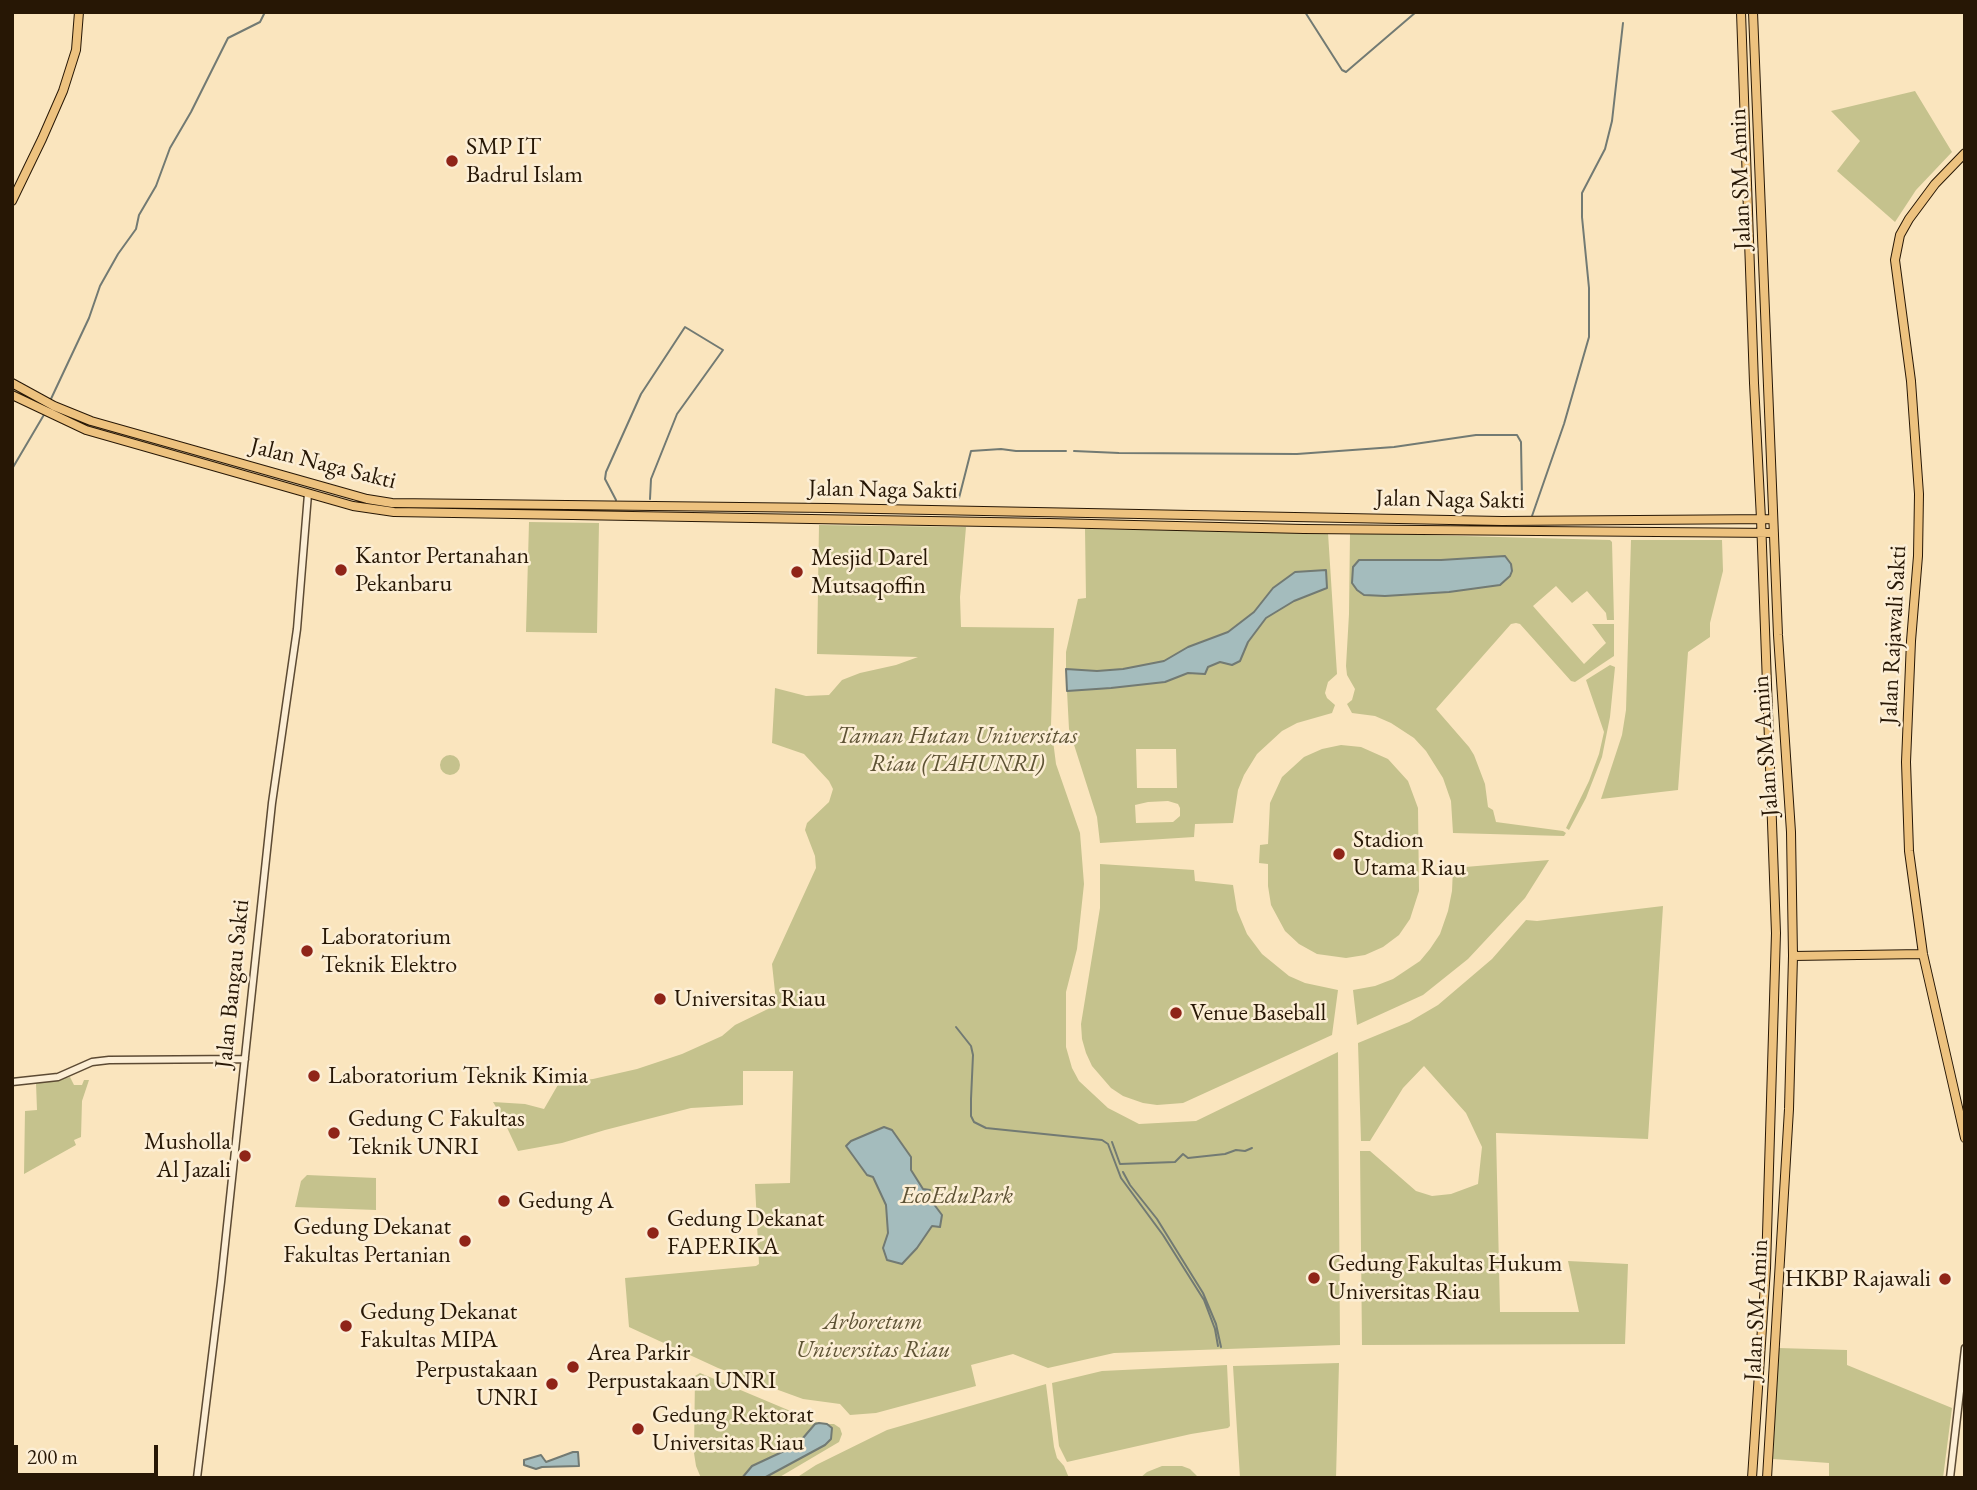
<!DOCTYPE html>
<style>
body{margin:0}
#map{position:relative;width:1977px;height:1490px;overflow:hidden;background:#fae5be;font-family:"EB Garamond",serif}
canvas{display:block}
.frame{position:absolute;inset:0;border:14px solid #271705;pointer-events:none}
.scale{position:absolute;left:14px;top:1445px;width:144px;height:32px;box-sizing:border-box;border:4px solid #271705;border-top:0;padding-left:9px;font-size:21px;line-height:24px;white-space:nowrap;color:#271705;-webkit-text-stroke:5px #fceed5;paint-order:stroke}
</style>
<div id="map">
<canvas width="1977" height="1490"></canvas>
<div class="frame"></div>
<div class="scale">200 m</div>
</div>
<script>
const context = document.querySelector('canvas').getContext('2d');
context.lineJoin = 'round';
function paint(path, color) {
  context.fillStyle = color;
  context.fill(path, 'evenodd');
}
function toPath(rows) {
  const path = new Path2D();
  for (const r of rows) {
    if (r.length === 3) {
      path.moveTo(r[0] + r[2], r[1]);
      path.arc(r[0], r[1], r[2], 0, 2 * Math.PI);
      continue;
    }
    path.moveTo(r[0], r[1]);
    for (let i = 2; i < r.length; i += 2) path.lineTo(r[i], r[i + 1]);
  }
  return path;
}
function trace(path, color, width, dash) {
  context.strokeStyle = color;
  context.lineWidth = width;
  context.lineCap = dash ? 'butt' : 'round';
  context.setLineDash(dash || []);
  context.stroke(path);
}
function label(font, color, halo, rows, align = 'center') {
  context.font = font + ' "EB Garamond",serif';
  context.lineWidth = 5;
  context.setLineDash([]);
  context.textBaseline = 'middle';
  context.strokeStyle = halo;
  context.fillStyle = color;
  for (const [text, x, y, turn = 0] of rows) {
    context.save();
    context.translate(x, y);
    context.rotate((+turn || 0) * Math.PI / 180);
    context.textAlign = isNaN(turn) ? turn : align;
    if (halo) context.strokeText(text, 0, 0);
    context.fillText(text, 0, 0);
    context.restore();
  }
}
const green = toPath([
 [1915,91,1952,152,1916,190,1895,222,1837,171,1860,141,1831,111],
 [529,522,599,523,597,633,526,632],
 [819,525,966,527,960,597,961,627,1054,628,1051,725,1056,764,1080,833,1084,884,1077,949,1066,992,1066,1047,1072,1068,1079,1081,1108,1108,1139,1124,1196,1121,1338,1052,1340,1345,1114,1353,1048,1368,1013,1354,971,1365,976,1386,876,1413,850,1415,840,1404,803,1399,718,1368,629,1327,625,1278,756,1266,759,1264,755,1184,790,1183,793,1071,743,1071,743,1105,691,1108,605,1130,562,1143,518,1151,503,1119,493,1102,525,1104,544,1109,559,1083,593,1079,637,1069,682,1054,722,1036,735,1025,772,1007,776,1001,772,964,816,868,815,856,805,830,807,823,829,802,833,789,829,781,804,754,772,743,775,688,806,696,829,695,842,680,860,673,896,665,918,657,817,654],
 [1085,529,1328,533,1337,674,1328,682,1325,693,1327,698,1335,705,1332,713,1297,723,1282,731,1257,754,1244,775,1238,790,1233,823,1195,824,1194,837,1100,843,1097,817,1069,729,1067,691,1111,688,1165,682,1188,673,1205,674,1208,667,1220,662,1232,665,1240,661,1248,642,1266,618,1294,601,1327,588,1273,588,1254,612,1228,632,1188,647,1164,661,1123,669,1097,671,1066,669,1066,652,1078,599,1086,598],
 [1136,749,1176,749,1177,788,1137,788],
 [1168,801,1178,804,1180,808,1180,816,1173,822,1136,823,1135,805,1148,802],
 [1350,533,1610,540,1612,542,1614,620,1607,620,1606,613,1587,591,1572,603,1556,586,1533,606,1584,664,1606,643,1592,624,1614,624,1614,656,1575,682,1571,681,1520,624,1516,623,1511,624,1436,709,1469,747,1474,755,1485,784,1488,807,1493,810,1496,822,1563,831,1566,833,1564,836,1453,833,1451,801,1443,778,1426,751,1414,738,1391,723,1375,716,1352,713,1347,704,1352,700,1355,689,1347,675,1346,666,1349,614],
 [1505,556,1500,585,1449,592,1385,596,1441,560],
 [1631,540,1722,540,1723,571,1710,623,1710,637,1688,652,1678,790,1601,799,1622,735,1626,710],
 [1610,665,1615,667,1610,717,1602,757,1586,798,1569,830,1566,828,1589,781,1599,754,1604,732,1586,680],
 [1341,745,1361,747,1388,759,1408,781,1418,808,1419,891,1410,919,1399,935,1383,947,1365,955,1346,958,1317,954,1299,944,1285,931,1271,905,1268,886,1268,864,1259,863,1260,845,1268,844,1270,803,1282,777,1304,757,1322,749],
 [450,765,10],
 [1549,860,1525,898,1468,959,1423,995,1357,1025,1353,990,1375,986,1393,979,1420,961,1430,949,1440,934,1448,911,1452,891,1453,868],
 [1100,864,1194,870,1195,881,1233,885,1237,910,1247,934,1262,954,1289,976,1305,983,1338,990,1332,1035,1183,1103,1157,1105,1143,1103,1123,1096,1111,1088,1092,1066,1086,1053,1082,1039,1081,1024,1100,908],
 [1663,906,1648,1139,1496,1133,1500,1312,1579,1312,1568,1261,1628,1264,1625,1344,1362,1345,1360,1151,1370,1151,1416,1191,1432,1196,1451,1194,1478,1184,1482,1147,1466,1113,1424,1066,1403,1088,1370,1141,1361,1141,1358,1043,1409,1022,1438,1005,1492,959,1526,920,1537,921],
 [70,1077,74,1085,82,1085,84,1080,89,1080,82,1101,81,1137,74,1140,76,1145,24,1174,25,1111,37,1110,36,1083],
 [307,1175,376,1178,376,1210,295,1207,301,1181],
 [1778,1348,1847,1350,1847,1365,1952,1408,1943,1478,1829,1478,1829,1463,1773,1459],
 [1339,1363,1336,1478,1240,1478,1233,1366],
 [1227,1365,1230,1426,1228,1428,1191,1434,1067,1462,1059,1446,1052,1383,1102,1371],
 [700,1373,819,1423,815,1424,796,1445,752,1466,742,1478,701,1478,696,1466,694,1453,695,1376],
 [1046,1384,1054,1447,1057,1458,1064,1466,1069,1478,796,1478,816,1465,887,1430],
 [827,1424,834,1424,840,1428,842,1434,839,1442,778,1478,764,1478,825,1445,832,1428],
 [1162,1466,1182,1466,1190,1469,1199,1478,1140,1478,1147,1472]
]);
const water = toPath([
 [1505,556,1511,564,1512,571,1510,576,1500,585,1449,592,1385,596,1364,595,1357,590,1352,583,1353,567,1359,560,1441,560,1505,556],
 [1326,570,1327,588,1294,601,1266,618,1248,642,1240,661,1232,665,1220,662,1208,667,1205,674,1188,673,1165,682,1111,688,1067,691,1066,669,1097,671,1123,669,1164,661,1188,647,1228,632,1254,612,1273,588,1295,572,1326,570],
 [884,1127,892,1130,911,1157,911,1170,923,1189,930,1190,927,1195,942,1215,940,1227,932,1226,917,1248,902,1264,887,1260,883,1248,888,1233,886,1205,873,1177,867,1175,846,1146,851,1141,884,1127],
 [819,1423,827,1424,832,1428,831,1439,825,1445,764,1478,742,1478,752,1466,797,1445,815,1424,819,1423],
 [573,1452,578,1452,579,1466,542,1467,536,1469,524,1465,524,1460,541,1455,546,1462,573,1452]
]);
const stream = toPath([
 [1305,12,1342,70,1346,72,1416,12],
 [50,401,89,318,100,286,118,254,136,229,139,215,156,186,170,148,191,112,228,38,260,22,265,12],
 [1074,451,1119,453,1297,454,1394,447,1476,435,1517,435,1521,442,1522,498,1519,505],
 [12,469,45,413],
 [959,498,971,451,1001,449,1016,451,1066,451],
 [616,500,605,479,606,472,641,394,685,327,723,350,677,414,651,479,650,499],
 [1532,516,1564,424,1589,337,1589,288,1582,217,1582,193,1605,149,1612,121,1623,23],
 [956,1027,971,1046,973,1055,971,1099,971,1116,974,1122,986,1128,1102,1140,1108,1144,1121,1178,1163,1235,1204,1300,1215,1329,1218,1346],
 [1112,1142,1120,1164,1175,1162,1183,1154,1188,1158,1225,1154,1236,1150,1245,1151,1252,1148],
 [1123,1172,1130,1185,1157,1219,1203,1293,1216,1324,1221,1347]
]);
const minor = toPath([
 [12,1082,58,1077,92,1062,109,1060,245,1059],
 [197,1478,221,1282,272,803,297,629,308,494],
 [1950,1478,1965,1348]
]);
const major = toPath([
 [1741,12,1754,383,1761,519,1776,933,1766,1268,1752,1478],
 [1753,12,1778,635,1791,832,1793,956,1789,1109,1767,1478],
 [1965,153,1935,184,1909,219,1900,235,1895,260,1911,381,1919,494,1918,556,1911,641,1906,762,1909,851,1923,954,1965,1138],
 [12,201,42,139,63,91,76,50,79,12],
 [12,383,54,406,91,421,367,499,392,503,828,508,1502,521,1773,519],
 [12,395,86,430,353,506,394,512,1049,523,1304,529,1774,533],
 [1793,956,1923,954]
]);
const markers = [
 [452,161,7,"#8f2418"],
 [341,570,7,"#8f2418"],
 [797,572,7,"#8f2418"],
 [1339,854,7,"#8f2418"],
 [307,951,7,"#8f2418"],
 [660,999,7,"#8f2418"],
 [1176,1013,7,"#8f2418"],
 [314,1076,7,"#8f2418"],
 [334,1133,7,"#8f2418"],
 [245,1156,7,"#8f2418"],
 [504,1201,7,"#8f2418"],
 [653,1233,7,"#8f2418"],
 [465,1241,7,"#8f2418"],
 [1314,1278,7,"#8f2418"],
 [1945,1279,7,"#8f2418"],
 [346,1326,7,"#8f2418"],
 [573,1367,7,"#8f2418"],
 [552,1384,7,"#8f2418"],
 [638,1429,7,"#8f2418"]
];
const poiNames = [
 ["SMP IT",466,147],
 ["Badrul Islam",466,175],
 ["Kantor Pertanahan",355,556],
 ["Pekanbaru",355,584],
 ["Mesjid Darel",811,558],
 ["Mutsaqoffin",811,586],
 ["Stadion",1353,840],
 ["Utama Riau",1353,868],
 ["Laboratorium",321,937],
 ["Teknik Elektro",321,965],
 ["Universitas Riau",674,999],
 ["Venue Baseball",1190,1013],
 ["Laboratorium Teknik Kimia",328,1076],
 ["Gedung C Fakultas",348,1119],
 ["Teknik UNRI",348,1147],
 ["Musholla",231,1142,"right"],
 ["Al Jazali",231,1170,"right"],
 ["Gedung A",518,1201],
 ["Gedung Dekanat",667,1219],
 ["FAPERIKA",667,1247],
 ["Gedung Dekanat",451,1227,"right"],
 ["Fakultas Pertanian",451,1255,"right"],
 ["Gedung Fakultas Hukum",1328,1264],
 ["Universitas Riau",1328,1292],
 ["HKBP Rajawali",1931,1279,"right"],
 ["Gedung Dekanat",360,1312],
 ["Fakultas MIPA",360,1340],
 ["Area Parkir",587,1353],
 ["Perpustakaan UNRI",587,1381],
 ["Perpustakaan",538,1370,"right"],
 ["UNRI",538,1398,"right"],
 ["Gedung Rektorat",652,1415],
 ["Universitas Riau",652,1443]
];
const streetNames = [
 ["Jalan SM Amin",1741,179,-92],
 ["Jalan Naga Sakti",323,464,14],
 ["Jalan Naga Sakti",883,490,1],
 ["Jalan Naga Sakti",1450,500,1],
 ["Jalan Rajawali Sakti",1894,635,-87],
 ["Jalan SM Amin",1766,746,-94],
 ["Jalan Bangau Sakti",233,984,-84],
 ["Jalan SM Amin",1757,1310,-87]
];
const parkNames = [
 ["Taman Hutan Universitas",957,736],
 ["Riau (TAHUNRI)",957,764],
 ["EcoEduPark",957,1196],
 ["Arboretum",873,1322],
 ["Universitas Riau",873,1350]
];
paint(green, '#c5c28d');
paint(water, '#a4bcbd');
trace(water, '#727a73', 2);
trace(stream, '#727a73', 2);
trace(minor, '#5c4a33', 9);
trace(major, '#271705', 10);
trace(minor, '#fceed5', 6);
trace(major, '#edc27f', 8);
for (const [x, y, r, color] of markers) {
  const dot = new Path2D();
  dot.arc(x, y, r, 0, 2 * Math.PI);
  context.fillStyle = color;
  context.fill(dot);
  trace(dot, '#fceed5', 2.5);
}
label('24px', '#271705', '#fceed5', poiNames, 'left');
label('24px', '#271705', '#fceed5', streetNames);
label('italic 24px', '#5e5335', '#fceed5', parkNames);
</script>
